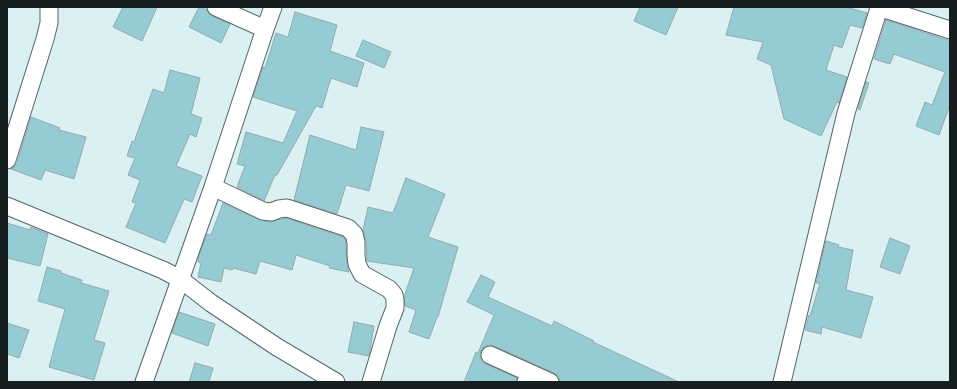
<!DOCTYPE html>
<style>
body{margin:0}
#map{position:relative;width:957px;height:389px;overflow:hidden;background:#daf0f3;font-family:"Public Sans",sans-serif}
canvas{display:block}
.frame{position:absolute;inset:0;border:8px solid #161e1f;pointer-events:none}
</style>
<div id="map">
<canvas width="957" height="389"></canvas>
<div class="frame"></div>
</div>
<script>
const context = document.querySelector('canvas').getContext('2d');
context.lineJoin = 'round';
function paint(path, color) {
  context.fillStyle = color;
  context.fill(path, 'evenodd');
}
function toPath(rows) {
  const path = new Path2D();
  for (const r of rows) {
    path.moveTo(r[0], r[1]);
    for (let i = 2; i < r.length; i += 2) path.lineTo(r[i], r[i + 1]);
  }
  return path;
}
function trace(path, color, width, dash) {
  context.strokeStyle = color;
  context.lineWidth = width;
  context.lineCap = dash ? 'butt' : 'round';
  context.setLineDash(dash || []);
  context.stroke(path);
}
const building = toPath([
 [123,7,157,7,142,41,113,27,123,7],
 [199,7,201,7,207,10,208,13,212,16,230,24,221,43,189,27,199,7],
 [640,7,678,7,666,35,634,21,640,7],
 [734,7,846,7,867,13,862,28,850,25,842,48,834,45,826,70,847,77,839,103,837,102,821,136,784,119,771,65,757,59,763,42,726,35,734,7],
 [295,12,337,25,330,51,364,63,357,87,331,78,322,108,316,106,277,175,275,175,264,201,237,187,245,166,237,164,246,132,283,143,297,111,253,97,263,67,265,68,276,33,288,37,295,12],
 [886,20,947,40,950,40,950,105,939,135,916,126,925,102,932,105,945,72,894,54,890,64,874,59,886,20],
 [363,40,391,52,384,68,356,56,363,40],
 [170,70,200,78,191,114,202,118,196,137,190,134,176,166,202,176,192,202,184,199,165,243,126,227,136,203,132,202,140,180,128,175,135,158,127,156,132,141,134,142,153,89,164,93,170,70],
 [866,82,869,83,860,110,858,109,866,82],
 [31,117,60,128,59,130,86,137,74,179,45,170,41,180,11,169,14,167,17,163,31,117],
 [361,127,384,132,369,191,346,185,337,214,294,200,310,135,356,150,361,127],
 [406,178,445,194,428,237,458,247,438,317,437,317,429,339,409,332,416,310,405,306,404,297,414,268,367,261,366,240,363,230,368,207,393,213,406,178],
 [223,203,262,221,270,222,286,218,343,237,345,239,346,243,347,265,349,272,329,268,330,266,296,255,292,270,260,261,256,274,233,268,232,270,224,268,221,282,198,277,201,263,198,262,199,255,207,234,211,235,223,203],
 [7,223,30,230,31,227,48,234,40,266,7,258,7,223],
 [890,238,910,246,900,274,880,267,890,238],
 [826,241,839,245,838,247,853,250,846,290,873,297,861,338,822,327,821,334,805,330,809,315,810,316,820,283,816,283,826,241],
 [47,267,61,271,61,273,82,280,81,283,109,291,94,340,105,343,94,380,49,367,65,309,38,301,47,267],
 [481,275,495,282,488,297,552,326,554,321,594,341,593,342,679,382,560,382,558,376,554,373,494,346,489,345,484,347,481,351,480,356,482,361,486,364,517,378,516,382,464,382,476,352,478,353,494,315,467,302,481,275],
 [179,312,215,324,208,346,172,333,179,312],
 [354,322,374,326,369,356,348,352,354,322],
 [7,323,29,330,19,358,7,354,7,323],
 [195,363,213,368,209,382,189,382,195,363]
]);
const minor = toPath([
 [216,7,265,29],
 [878,7,950,30],
 [7,160,45,39,49,23,49,7],
 [213,187,263,211,271,212,279,209,287,208,348,228,354,234,356,242,356,255,357,264,362,274,389,289,394,295,395,300,395,308,388,326,371,382],
 [7,206,163,270,180,279,211,303,277,347,336,382],
 [490,355,530,373],
 [144,382,213,187,265,29,273,7],
 [526,382,530,373,550,382],
 [782,382,846,113,879,8]
]);
paint(building, '#95ccd3');
trace(building, '#95aaac', 1);
trace(minor, '#536769', 19);
trace(minor, '#fff', 17);
</script>
